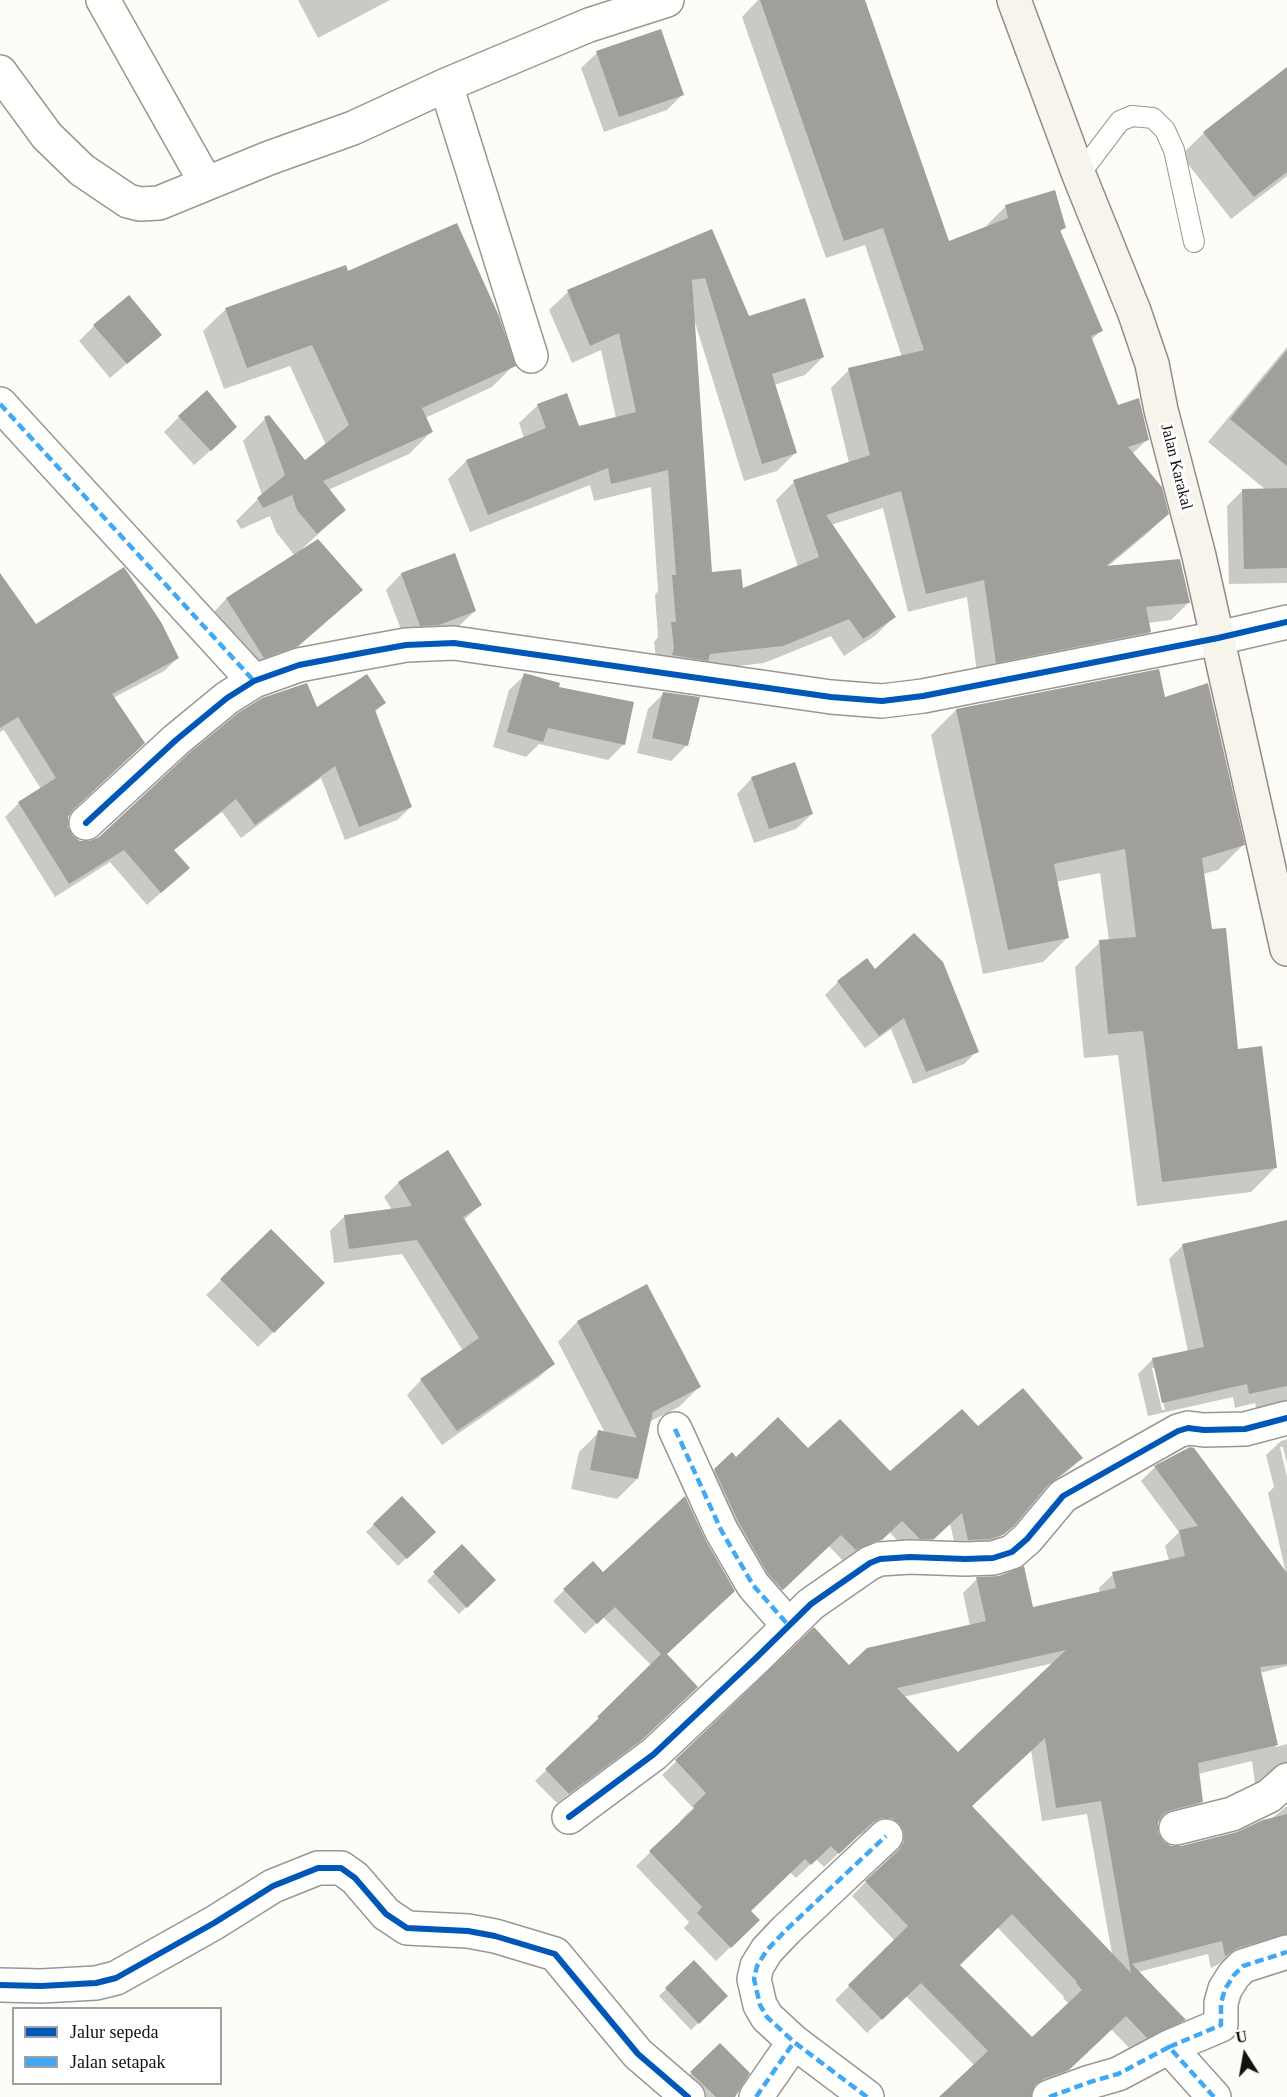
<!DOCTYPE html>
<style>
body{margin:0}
#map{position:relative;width:1287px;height:2097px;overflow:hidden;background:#fdfcf7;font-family:Georgia,serif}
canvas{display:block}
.legend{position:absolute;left:12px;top:2007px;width:210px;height:78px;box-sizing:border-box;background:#fff;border:2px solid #a0a0a0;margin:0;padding:8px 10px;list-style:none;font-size:18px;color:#111}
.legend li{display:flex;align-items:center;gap:12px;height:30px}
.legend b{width:30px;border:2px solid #a0a0a0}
.north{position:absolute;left:1215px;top:2025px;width:60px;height:60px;-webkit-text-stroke:4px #fff;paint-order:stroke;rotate:349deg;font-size:16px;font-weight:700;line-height:24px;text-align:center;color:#111}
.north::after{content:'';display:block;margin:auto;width:21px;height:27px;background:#111;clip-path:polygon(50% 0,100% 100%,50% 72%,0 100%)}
</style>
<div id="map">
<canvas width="1287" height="2097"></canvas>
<ul class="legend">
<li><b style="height:8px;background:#0057b8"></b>Jalur sepeda</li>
<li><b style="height:8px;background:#3fa9f5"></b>Jalan setapak</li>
</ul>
<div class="north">U</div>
</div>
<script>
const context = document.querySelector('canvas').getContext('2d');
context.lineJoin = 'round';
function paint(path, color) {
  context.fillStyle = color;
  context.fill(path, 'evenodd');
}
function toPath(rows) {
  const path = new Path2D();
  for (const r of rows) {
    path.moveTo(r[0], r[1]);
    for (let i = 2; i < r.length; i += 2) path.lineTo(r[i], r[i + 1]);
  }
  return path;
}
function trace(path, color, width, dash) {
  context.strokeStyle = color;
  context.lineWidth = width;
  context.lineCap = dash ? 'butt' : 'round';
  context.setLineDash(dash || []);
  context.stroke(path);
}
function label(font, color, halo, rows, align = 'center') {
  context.font = font + ' Georgia,serif';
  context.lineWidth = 6;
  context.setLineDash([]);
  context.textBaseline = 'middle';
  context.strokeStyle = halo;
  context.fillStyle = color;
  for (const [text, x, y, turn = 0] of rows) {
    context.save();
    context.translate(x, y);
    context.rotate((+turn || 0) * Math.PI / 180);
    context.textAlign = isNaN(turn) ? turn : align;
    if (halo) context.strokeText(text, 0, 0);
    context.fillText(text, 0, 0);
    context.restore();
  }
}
const shadow = toPath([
 [298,0,390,0,318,38],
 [758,0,863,0,948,243,988,227,987,225,1005,207,1064,228,1060,232,1101,331,1091,340,1117,407,1148,439,1132,454,1167,514,1149,532,1106,568,1189,602,1171,620,1148,623,1150,632,1131,650,978,680,967,597,908,612,883,508,831,525,894,617,876,635,844,656,831,636,764,663,696,671,657,667,654,642,658,637,655,595,658,591,651,487,594,501,590,485,470,532,448,479,466,461,524,438,519,423,538,405,578,427,616,418,601,350,572,363,549,310,568,292,711,231,748,318,823,357,805,375,774,385,795,453,777,471,744,481,694,319,711,573,742,591,798,567,776,500,794,482,849,463,831,388,849,370,902,357,865,245,826,258,742,17],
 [597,53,683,94,667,110,604,132,581,68],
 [1287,69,1287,176,1231,219,1181,155,1204,133],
 [347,273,514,365,492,387,425,418,431,432,409,454,328,490,344,510,302,549,348,603,284,659,251,670,214,612,226,599,295,556,276,532,270,516,241,529,236,521,262,495,243,441,265,419,305,462,326,445,290,366,224,389,203,331,226,309],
 [94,326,160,335,110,378,79,341],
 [1287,347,1287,583,1229,584,1227,506,1242,491,1266,490,1208,442],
 [179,417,220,442,194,465,164,432],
 [454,555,475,611,459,626,422,640,405,640,386,590,401,574],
 [178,658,164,671,113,698,67,816,66,827,72,837,79,842,90,843,316,710,384,703,375,712,411,807,397,820,345,840,321,778,241,838,222,812,173,851,174,881,147,905,110,862,55,897,5,817,19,803,41,789,4,730,0,732,0,680],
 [525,675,557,688,624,744,608,760,539,744,526,757,493,747,509,690],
 [664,693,687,745,671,761,637,753,648,709],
 [1164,699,1243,845,1218,870,1203,874,1210,931,1237,1051,1276,1167,1251,1192,1137,1206,1118,1055,1084,1058,1075,967,1100,942,1109,941,1100,873,1056,882,1068,937,1043,962,983,974,931,735,956,710],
 [752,778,812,814,796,829,754,843,737,794],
 [875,972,977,1051,964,1064,913,1084,891,1029,865,1048,825,995,838,982],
 [398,1183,480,1205,463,1221,553,1364,538,1378,442,1445,407,1395,421,1380,463,1351,402,1254,334,1263,330,1231,345,1216,392,1210,384,1197],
 [1287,1228,1287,1420,1258,1416,1255,1403,1235,1408,1233,1397,1148,1416,1138,1374,1152,1360,1188,1352,1169,1259,1183,1245],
 [1152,1368,1155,1368,1165,1410,1162,1410],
 [271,1231,323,1283,258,1347,206,1295],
 [646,1286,699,1387,679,1407,649,1422,637,1479,617,1499,571,1489,579,1452,599,1432,605,1433,558,1342,577,1322],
 [978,1429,1081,1458,1069,1470,1041,1491,1012,1525,989,1547,956,1551,950,1523,921,1551,907,1550,889,1532,868,1552,860,1553,843,1561,829,1546,770,1601,703,1482,732,1454,736,1459,808,1451,890,1473],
 [1287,1439,1287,1464,1283,1447,1280,1447,1287,1477,1287,1666,1260,1673,1276,1747,1287,1744,1287,1782,1278,1776,1267,1775,1255,1784,1252,1761,1198,1774,1202,1801,1187,1816,1156,1823,1156,1832,1161,1842,1170,1847,1181,1848,1237,1834,1271,1819,1287,1806,1287,1955,1267,1948,1222,1962,1211,1968,1208,1954,1138,1972,1183,2020,1170,2034,1132,2051,1111,2029,1053,2084,1009,2097,942,2097,975,2066,906,1996,867,2033,835,2000,895,1941,852,1896,890,1857,890,1846,876,1832,866,1832,857,1836,824,1867,816,1859,796,1878,790,1872,749,1911,758,1920,716,1961,684,1928,689,1922,636,1866,681,1823,680,1821,693,1808,662,1775,814,1630,849,1667,970,1626,963,1593,977,1579,1032,1609,1100,1594,1099,1588,1113,1574,1169,1561,1165,1546,1179,1532,1141,1481,1155,1467,1286,1574,1268,1493,1274,1487,1266,1455,1281,1441],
 [1054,1663,958,1754,903,1697],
 [1031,1750,1042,1821,1087,1814,1112,1954,971,1807],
 [997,1927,1064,1997,1063,1998,1069,2004,1032,2039,958,1965],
 [402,1498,434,1532,398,1566,366,1532],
 [462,1546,494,1580,459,1614,427,1581],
 [593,1563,665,1655,685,1697,629,1750,557,1803,535,1781,652,1666,603,1617,585,1634,553,1601],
 [694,1962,726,1996,691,2030,659,1996],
 [720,2045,733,2097,685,2097,676,2088]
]);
const building = toPath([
 [760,0,865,0,949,241,1008,218,1005,205,1055,190,1066,228,1060,230,1103,331,1091,336,1118,405,1139,398,1149,440,1128,447,1162,487,1169,514,1106,566,1180,559,1190,603,1146,607,1151,632,996,663,984,580,926,594,901,491,826,515,896,617,863,639,849,619,783,646,710,654,708,661,672,655,674,648,671,622,676,622,672,575,676,575,668,470,611,484,608,468,488,515,466,460,546,428,537,404,567,393,579,426,636,412,619,333,590,346,567,290,712,229,749,316,805,298,824,357,772,374,797,453,762,464,705,278,692,280,712,572,741,569,743,588,819,557,793,480,870,455,848,368,924,350,883,228,844,241],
 [661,29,684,95,619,117,596,51],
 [1287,67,1287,172,1254,197,1203,132],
 [457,223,499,316,516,366,422,408,433,432,323,481,346,510,317,534,297,510,292,495,263,508,257,498,285,475,264,417,269,415,305,460,349,425,312,345,247,368,225,308,346,265,348,271],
 [129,295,162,335,127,364,93,325],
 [1287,350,1287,466,1230,419],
 [207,390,237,427,211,451,178,416],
 [1287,488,1287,568,1244,569,1242,489],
 [318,539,363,590,298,646,264,658,226,598],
 [455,553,476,611,439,625,420,626,401,573],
 [124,567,161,622,179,658,112,694,145,743,73,810,68,817,68,827,73,836,80,841,90,841,99,837,188,754,238,713,262,698,307,683,317,707,367,674,386,703,375,710,412,807,359,827,335,766,255,825,236,799,174,850,190,868,161,893,124,850,69,884,18,802,56,778,18,717,0,728,0,573,36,624],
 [1159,669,1165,697,1208,683,1245,845,1202,858,1212,929,1226,928,1238,1049,1262,1046,1277,1168,1162,1182,1143,1031,1108,1034,1099,940,1136,937,1125,849,1054,864,1069,938,1008,950,956,709],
 [524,673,560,683,559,687,634,702,625,745,548,728,543,742,507,732],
 [663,692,700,697,688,746,652,738],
 [795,762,813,814,769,829,751,777],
 [914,933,943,962,979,1052,926,1072,904,1018,879,1036,837,981,867,958,875,969],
 [448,1150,482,1205,463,1217,555,1364,457,1431,420,1379,479,1338,417,1240,349,1249,344,1215,412,1206,398,1182],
 [1287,1220,1287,1386,1249,1394,1247,1384,1162,1403,1152,1358,1204,1347,1182,1244],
 [271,1229,325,1283,274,1333,220,1279],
 [647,1284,701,1387,653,1412,638,1479,590,1470,598,1430,637,1438,577,1321],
 [1023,1388,1083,1458,1049,1484,1014,1526,1003,1535,990,1539,968,1540,962,1513,934,1539,920,1539,902,1521,882,1540,873,1542,856,1550,841,1535,783,1590,768,1574,738,1521,714,1469,732,1452,736,1457,778,1417,808,1448,840,1419,890,1471,962,1409,978,1426],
 [1190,1447,1194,1448,1287,1573,1287,1664,1260,1667,1278,1745,1198,1763,1203,1802,1171,1810,1163,1814,1158,1822,1158,1832,1163,1841,1171,1846,1181,1846,1237,1832,1263,1820,1287,1814,1287,1934,1237,1948,1227,1955,1225,1956,1222,1941,1132,1964,1186,2020,1147,2038,1126,2016,1069,2070,1043,2079,1035,2085,1031,2097,939,2097,988,2051,921,1983,882,2020,848,1985,908,1926,865,1881,899,1850,904,1842,904,1832,900,1824,892,1818,881,1818,873,1822,839,1854,831,1846,811,1865,805,1859,751,1911,760,1920,731,1948,697,1913,702,1907,649,1851,695,1808,693,1806,706,1793,675,1760,814,1627,849,1665,867,1648,986,1621,976,1577,999,1576,1024,1566,1033,1607,1116,1588,1112,1572,1185,1556,1179,1530,1198,1526,1154,1466],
 [1066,1650,958,1752,897,1688],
 [1045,1738,1056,1808,1101,1801,1131,1973,972,1806],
 [1012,1914,1077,1982,1076,1983,1082,1990,1032,2037,960,1965],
 [402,1496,436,1532,407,1559,373,1524],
 [685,1496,705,1539,735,1591,667,1654,698,1687,642,1740,569,1794,545,1769,599,1718,597,1717,661,1654,615,1607,597,1624,563,1589,593,1561,603,1572],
 [462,1544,496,1580,467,1608,433,1572],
 [694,1960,728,1996,699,2024,665,1988],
 [720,2043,750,2073,735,2097,716,2097,690,2072]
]);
const lane = toPath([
 [1079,175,1120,121,1132,116,1153,118,1165,130,1174,150,1194,242]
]);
const street = toPath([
 [103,0,206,183],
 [0,72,47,136,82,170,128,201,140,204,159,203,269,158,353,128,446,85,589,25,667,0],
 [446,85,531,356],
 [0,404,254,681],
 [86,823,176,740,227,698,254,681,299,665,362,653,406,645,454,643,831,697,882,701,923,696,1218,638,1287,622],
 [675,1429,721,1530,753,1585,789,1626],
 [569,1817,654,1754,756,1658,811,1604,870,1563,880,1559,910,1557,965,1559,993,1558,1012,1552,1027,1539,1063,1496,1178,1431,1188,1428,1204,1430,1245,1429,1287,1418],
 [1176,1828,1232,1814,1269,1796,1287,1780],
 [0,1985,41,1986,96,1983,116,1978,214,1923,273,1886,318,1868,341,1868,355,1878,386,1914,407,1928,468,1931,495,1936,555,1954,638,2054,688,2097],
 [1169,2047,1221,2025,1221,2003,1225,1989,1234,1975,1243,1966,1287,1952],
 [756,2097,794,2042],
 [867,2097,794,2042,767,2017,760,2005,754,1979,757,1966,767,1950,786,1930,886,1836],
 [1049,2097,1090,2082,1118,2074,1169,2047,1214,2097]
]);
const secondary = toPath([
 [1014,0,1079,175,1134,311,1152,364,1161,410,1199,556,1287,949]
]);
const quiet = toPath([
 [0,404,254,681],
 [675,1429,721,1530,753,1585,789,1626],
 [1169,2047,1221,2025,1221,2003,1225,1989,1234,1975,1243,1966,1287,1952],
 [756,2097,794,2042],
 [867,2097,794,2042,767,2017,760,2005,754,1979,757,1966,767,1950,786,1930,886,1836],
 [1049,2097,1090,2082,1118,2074,1169,2047,1214,2097]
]);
const cycleway = toPath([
 [86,823,176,740,227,698,254,681,299,665,362,653,406,645,454,643,831,697,882,701,923,696,1218,638,1287,622],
 [569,1817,654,1754,756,1658,811,1604,870,1563,880,1559,910,1557,965,1559,993,1558,1012,1552,1027,1539,1063,1496,1178,1431,1188,1428,1204,1430,1245,1429,1287,1418],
 [0,1985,41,1986,96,1983,116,1978,214,1923,273,1886,318,1868,341,1868,355,1878,386,1914,407,1928,468,1931,495,1936,555,1954,638,2054,688,2097]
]);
const streetNames = [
 ["Jalan Karakal",1176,467,76]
];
paint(shadow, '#0003');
paint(building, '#a19f9c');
trace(lane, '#979795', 22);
trace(street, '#979795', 36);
trace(secondary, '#8e8d8b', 36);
trace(lane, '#fffffe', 20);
trace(street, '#fffffe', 33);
trace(secondary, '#f6f4eb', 33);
trace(quiet, '#3fa9f5', 4.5, [9, 4.5]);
trace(cycleway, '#0057b8', 6);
label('16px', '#111', '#fff', streetNames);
</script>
